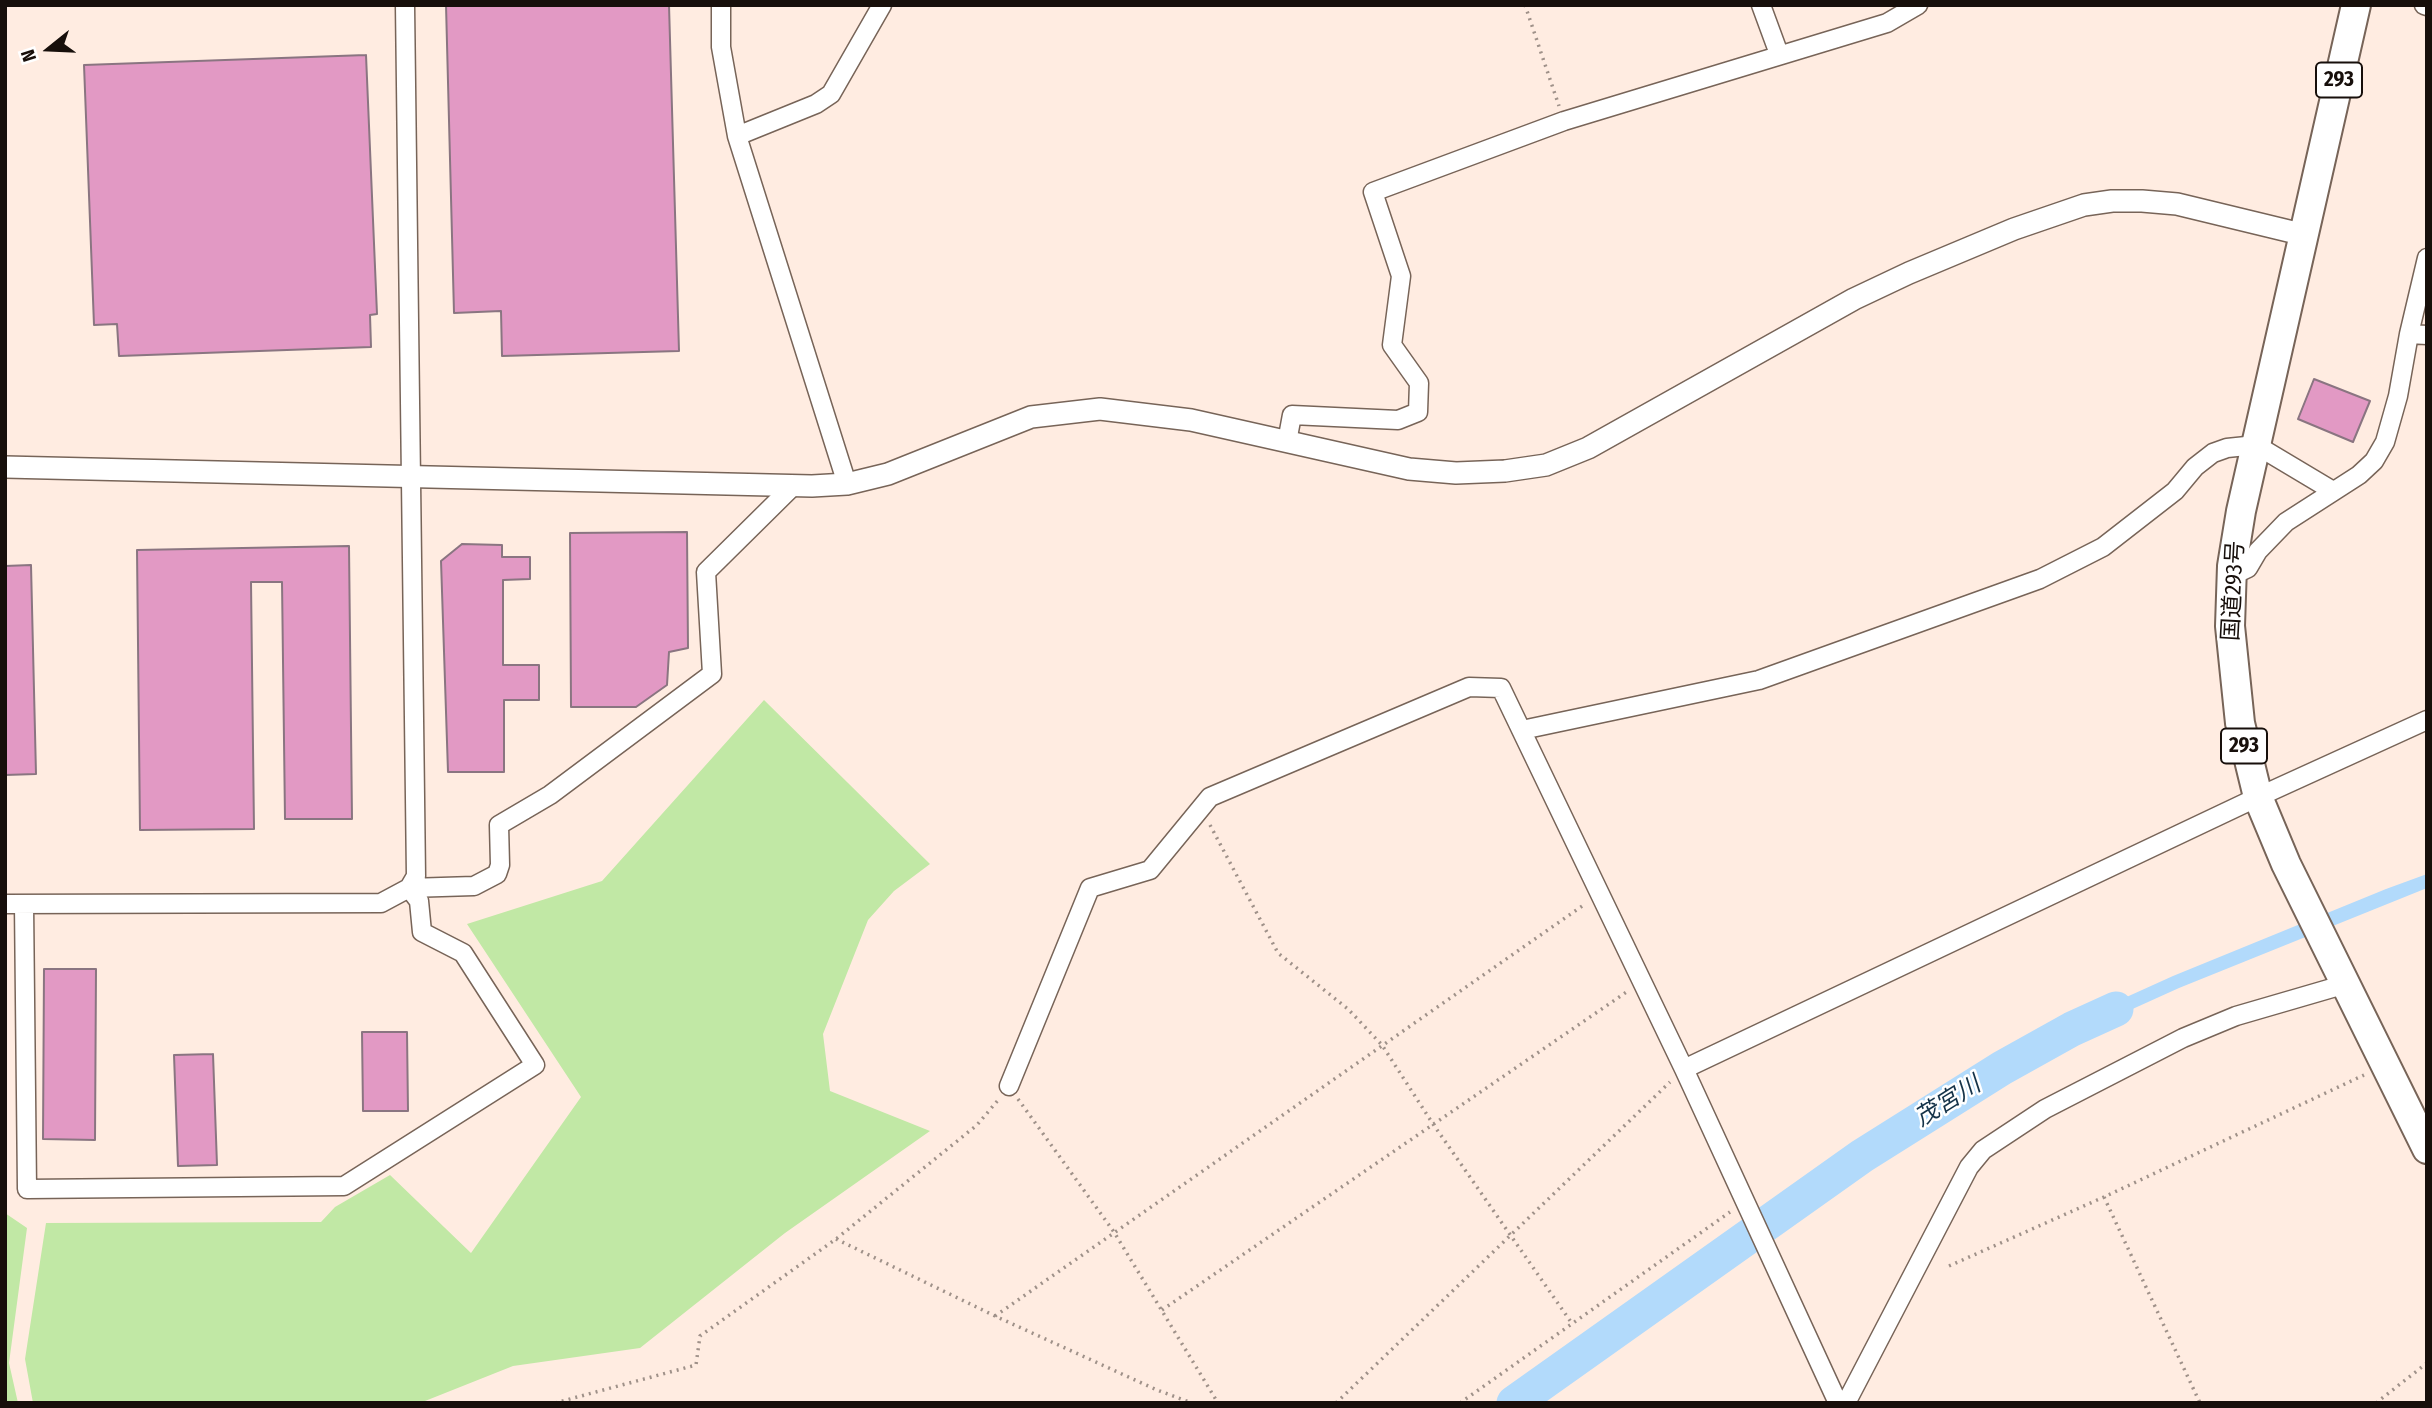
<!DOCTYPE html>
<meta charset="utf-8">
<style>
body{margin:0}
#map{position:relative;width:2432px;height:1408px;overflow:hidden;background:#ffece1;font-family:"Fira Sans Condensed",sans-serif}
canvas{display:block}
.frame{position:absolute;inset:0;border:7px solid #170f0b;pointer-events:none}
.north{position:absolute;left:14px;top:14px;width:70px;height:70px;-webkit-text-stroke:5px #fff;paint-order:stroke;rotate:252deg;font-size:19px;font-weight:700;line-height:28px;text-align:center;color:#170f0b}
.north::after{content:'';display:block;margin:auto;width:24px;height:32px;background:#170f0b;clip-path:polygon(50% 0,100% 100%,50% 72%,0 100%)}
</style>
<div id="map">
<canvas width="2432" height="1408"></canvas>
<div class="frame"></div>
<div class="north">N</div>
</div>
<script>
const context = document.querySelector('canvas').getContext('2d');
context.lineJoin = 'round';
function paint(path, color) {
  context.fillStyle = color;
  context.fill(path, 'evenodd');
}
function toPath(rows) {
  const path = new Path2D();
  for (const r of rows) {
    path.moveTo(r[0], r[1]);
    for (let i = 2; i < r.length; i += 2) path.lineTo(r[i], r[i + 1]);
  }
  return path;
}
function trace(path, color, width, dash) {
  context.strokeStyle = color;
  context.lineWidth = width;
  context.lineCap = dash ? 'butt' : 'round';
  context.setLineDash(dash || []);
  context.stroke(path);
}
function label(font, color, halo, rows, align = 'center') {
  context.font = font + ' "Fira Sans Condensed","Noto Sans JP",sans-serif';
  context.lineWidth = 5;
  context.setLineDash([]);
  context.textBaseline = 'middle';
  context.strokeStyle = halo;
  context.fillStyle = color;
  for (const [text, x, y, turn = 0] of rows) {
    context.save();
    context.translate(x, y);
    context.rotate((+turn || 0) * Math.PI / 180);
    context.textAlign = isNaN(turn) ? turn : align;
    if (halo) context.strokeText(text, 0, 0);
    context.fillText(text, 0, 0);
    context.restore();
  }
}
const green = toPath([
 [764,700,930,864,894,891,868,920,823,1034,830,1091,930,1131,785,1233,640,1348,513,1366,420,1403,33,1403,25,1359,46,1223,321,1222,335,1207,390,1175,471,1253,581,1097,467,924,602,881],
 [5,1213,27,1228,9,1363,18,1403,5,1403]
]);
const water = toPath([
 [2427,874,2427,888,2179,988,2075,1035,2069,1023,2173,976,2386,889]
]);
const river = toPath([
 [1514,1403,1862,1156,2002,1068,2072,1029,2116,1009]
]);
const building = toPath([
 [446,5,669,5,679,351,502,356,501,311,454,313,446,5],
 [366,55,377,314,370,315,371,347,119,356,117,324,94,325,84,65,366,55],
 [2314,379,2370,401,2353,442,2298,419,2314,379],
 [687,532,688,648,669,652,667,685,636,707,571,707,570,533,687,532],
 [462,544,502,545,502,557,530,557,530,579,503,580,503,665,539,665,539,700,504,700,504,772,448,772,441,561,462,544],
 [349,546,352,819,285,819,282,582,251,582,254,829,140,830,137,550,349,546],
 [31,565,36,774,5,775,5,566,31,565],
 [44,969,96,969,95,1140,43,1139,44,969],
 [362,1032,407,1032,408,1111,363,1111,362,1032],
 [213,1054,217,1165,178,1166,174,1055,213,1054]
]);
const path = toPath([
 [1525,5,1559,106],
 [1210,825,1278,953,1348,1009,1382,1045,1433,1124,1571,1322],
 [1018,1099,1114,1232,1218,1403],
 [2104,1197,2200,1403],
 [836,1239,995,1316,1157,1390,1192,1403],
 [1949,1266,2104,1197,2364,1075],
 [1162,1310,1628,991],
 [995,1316,1585,904],
 [555,1403,696,1365,700,1336,836,1239,977,1125,999,1099],
 [1336,1403,1670,1082],
 [1460,1403,1730,1212],
 [2376,1403,2427,1363]
]);
const minor = toPath([
 [405,5,416,876,409,888],
 [721,5,721,47,737,136,847,484],
 [1761,5,1779,54],
 [2424,5,2427,6],
 [737,136,816,104,831,94,882,5],
 [2409,334,2427,335],
 [1287,442,1292,415,1398,420,1418,412,1419,383,1392,345,1401,276,1373,192,1564,121,1887,23,1918,5],
 [2231,576,2248,568,2258,551,2286,522,2359,475,2374,461,2385,442,2398,396,2409,334,2427,258],
 [1522,730,1759,680,2040,579,2103,547,2175,491,2195,467,2213,453,2227,448,2256,445,2333,491],
 [5,904,381,903,409,888,474,886,497,874,500,865,499,825,550,795,712,674,706,572,793,486],
 [24,904,27,1189,344,1186,535,1065,463,953,422,932,419,901,409,888],
 [1684,1069,2258,797,2427,720],
 [1009,1086,1090,888,1150,870,1210,797,1469,687,1501,688,1684,1069,1838,1403],
 [1846,1403,1969,1167,1983,1150,2045,1109,2183,1038,2236,1016,2346,984]
]);
const tertiary = toPath([
 [5,467,812,486,847,484,888,474,1031,417,1100,409,1191,420,1409,469,1456,473,1505,471,1546,465,1588,448,1854,299,1909,273,2014,229,2084,205,2112,201,2142,201,2177,204,2305,235]
]);
const trunk = toPath([
 [2356,5,2241,511,2232,566,2230,626,2240,723,2258,797,2286,864,2427,1149]
]);
const shields = [
 [2339,80,46],
 [2244,746,46]
];
const shieldNames = [
 ["293",2339,80],
 ["293",2244,746]
];
const streetNames = [
 ["国道293号",2234,591,-87]
];
const waterNames = [
 ["茂宮川",1948,1102,-32]
];
paint(green, '#c1e8a5');
paint(water, '#b2dafb');
trace(river, '#b2dafb', 35);
paint(building, '#e299c4');
trace(building, '#8a7581', 2);
trace(minor, '#776458', 21);
trace(tertiary, '#776458', 24);
trace(trunk, '#776458', 32);
trace(path, '#9f9189', 3.5, [2, 5]);
trace(minor, '#fff', 18);
trace(tertiary, '#fff', 21);
trace(trunk, '#fff', 28);
for (const [x, y, w] of shields) {
  const box = new Path2D();
  box.roundRect(x - w / 2, y - 17.5, w, 35, 5);
  context.fillStyle = '#fff';
  context.fill(box);
  trace(box, '#170f0b', 2);
}
label('bold 21px', '#170f0b', null, shieldNames);
label('23px', '#170f0b', '#fff', streetNames);
label('italic 24px', '#153349', '#fff', waterNames);
</script>
